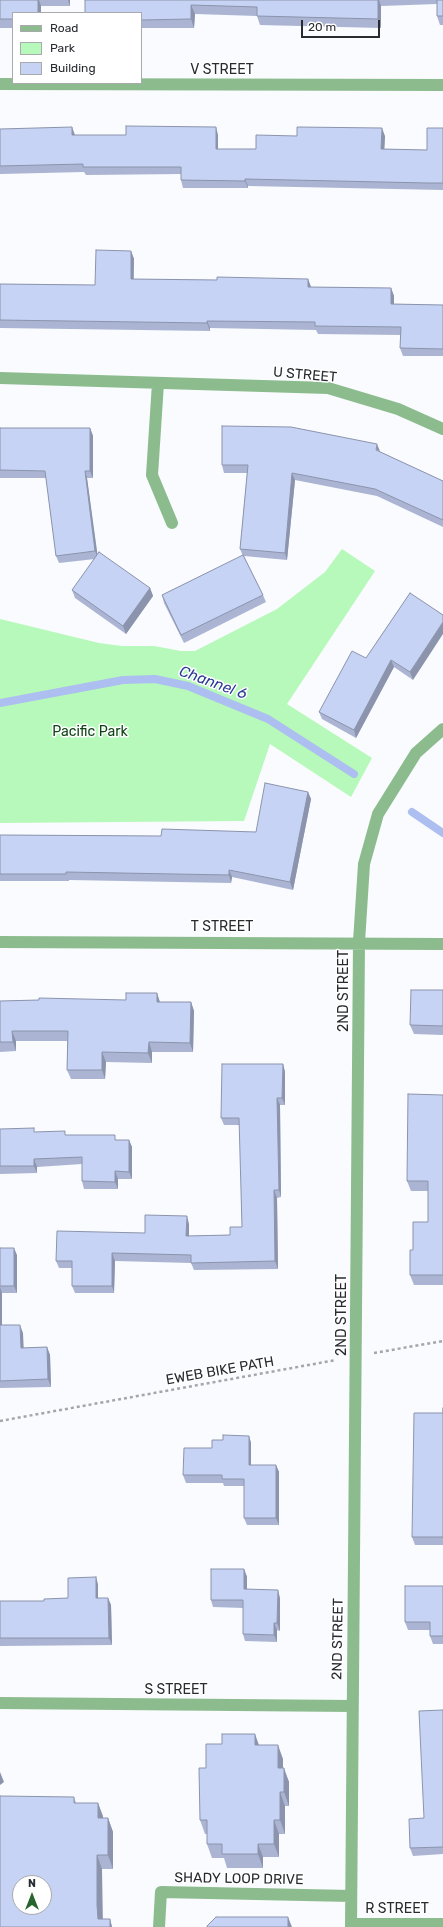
<!DOCTYPE html>
<style>
body{margin:0}
#map{position:relative;width:443px;height:1927px;overflow:hidden;background:#f9fbfe;font-family:Rubik,sans-serif}
canvas{display:block}
.legend{position:absolute;left:12px;top:12px;width:130px;height:72px;box-sizing:border-box;background:#fff;border:1px solid #a9aaad;margin:0;padding:5px 7px;list-style:none;font-size:12px;color:#292b31}
.legend li{display:flex;align-items:center;gap:8px;height:20px}
.legend b{width:20px;border:1px solid #a9aaad}
.north{position:absolute;left:12px;top:1875px;width:40px;height:40px;box-sizing:border-box;background:#fff;border:1px solid #a9aaad;border-radius:50%;rotate:0deg;font-size:11px;font-weight:700;line-height:16px;text-align:center;color:#292b31}
.north::after{content:'';display:block;margin:auto;width:14px;height:18px;background:#27652e;clip-path:polygon(50% 0,100% 100%,50% 72%,0 100%)}
.scale{position:absolute;left:301px;top:20px;width:79px;height:18px;box-sizing:border-box;border:2px solid #292b31;border-top:0;padding-left:5px;font-size:12px;line-height:14px;white-space:nowrap;color:#292b31;-webkit-text-stroke:3px #fff;paint-order:stroke}
</style>
<div id="map">
<canvas width="443" height="1927"></canvas>
<ul class="legend">
<li><b style="height:5px;background:#8cbc8e"></b>Road</li>
<li><b style="height:11px;background:#b7f9ba"></b>Park</li>
<li><b style="height:11px;background:#c7d3f5"></b>Building</li>
</ul>
<div class="north">N</div>
<div class="scale">20 m</div>
</div>
<script>
const context = document.querySelector('canvas').getContext('2d');
context.lineJoin = 'round';
function paint(path, color) {
  context.fillStyle = color;
  context.fill(path, 'evenodd');
}
function toPath(rows) {
  const path = new Path2D();
  for (const r of rows) {
    path.moveTo(r[0], r[1]);
    for (let i = 2; i < r.length; i += 2) path.lineTo(r[i], r[i + 1]);
  }
  return path;
}
function trace(path, color, width, dash) {
  context.strokeStyle = color;
  context.lineWidth = width;
  context.lineCap = dash ? 'butt' : 'round';
  context.setLineDash(dash || []);
  context.stroke(path);
}
function label(font, color, halo, rows, align = 'center') {
  context.font = font + ' Rubik,sans-serif';
  context.lineWidth = 3;
  context.setLineDash([]);
  context.textBaseline = 'middle';
  context.strokeStyle = halo;
  context.fillStyle = color;
  for (const [text, x, y, turn = 0] of rows) {
    context.save();
    context.translate(x, y);
    context.rotate((+turn || 0) * Math.PI / 180);
    context.textAlign = isNaN(turn) ? turn : align;
    if (halo) context.strokeText(text, 0, 0);
    context.fillText(text, 0, 0);
    context.restore();
  }
}
const green = toPath([
 [342,549,375,571,287,704,372,758,351,797,270,744,244,821,0,823,0,619,99,643,122,646,154,646,181,651,195,651,277,609,325,572]
]);
const stream = toPath([
 [0,703,123,680,155,679,188,686,268,719,354,774],
 [412,812,443,833]
]);
const path = toPath([
 [374,1353,443,1341],
 [0,1421,336,1360]
]);
const minor = toPath([
 [0,84,443,85],
 [0,378,328,388,398,409,443,429],
 [158,383,152,475,172,523],
 [0,942,443,944],
 [0,1703,352,1706],
 [351,1924,443,1924],
 [159,1927,161,1892,351,1896],
 [351,1927,359,942,364,864,378,814,416,753,443,729]
]);
const wall = toPath([
 [0,0,70,0,70,6,41,6,41,13,13,13,13,28,0,28],
 [85,0,443,0,443,25,440,25,437,16,437,4,381,6,381,28,260,25,257,16,195,14,194,28,141,28,141,13],
 [443,128,443,190,248,186,248,188,183,188,181,180,181,174,86,175,84,172,0,174,0,129,75,135,218,135,218,149,256,149,297,136,385,136,384,149,427,150],
 [131,251,134,259,134,279,217,280,308,279,311,287,391,288,394,296,394,304,443,305,443,356,403,356,400,348,401,335,318,334,316,330,210,328,210,331,0,328,0,284,95,285],
 [0,428,90,428,93,436,93,478,87,478,97,555,150,588,153,596,126,634,75,598,72,590,95,559,59,563,56,556,46,478,0,478],
 [380,452,443,481,443,527,377,496,295,480,287,560,244,556,263,595,266,602,184,643,164,603,162,595,243,556,240,549,247,473,224,473,222,465],
 [410,593,413,680,394,667,356,738,322,719,319,712,366,658],
 [308,792,311,799,293,890,232,877,231,883,69,880,69,881,0,881,0,835,161,836,256,832],
 [443,990,443,1035,414,1034,410,1025],
 [157,993,160,1002,191,1002,194,1011,193,1052,152,1052,152,1063,106,1062,105,1079,71,1079,67,1070,67,1041,16,1041,16,1051,0,1052,0,1001,126,1000],
 [283,1064,285,1072,285,1105,280,1105,281,1197,277,1198,278,1269,194,1270,191,1263,115,1261,114,1293,75,1293,72,1286,72,1268,59,1268,56,1261,145,1233,189,1224,189,1236,230,1235,242,1227,240,1125,224,1125,221,1118],
 [443,1095,443,1285,414,1285,410,1275,413,1250,428,1222,428,1191,411,1191,407,1181],
 [0,1129,117,1140,129,1140,132,1147,132,1179,118,1179,118,1189,84,1189,82,1181,82,1164,37,1167,37,1173,0,1174],
 [0,1248,17,1255,17,1293,2,1293,2,1325,23,1333,23,1348,47,1347,50,1355,51,1387,0,1388],
 [443,1408,443,1545,415,1545,412,1537,443,1413],
 [249,1436,251,1443,251,1465,276,1465,279,1472,279,1525,247,1525,244,1518,244,1486,224,1486,223,1483,186,1483,183,1475,223,1440],
 [244,1569,247,1577,247,1589,280,1598,280,1631,277,1630,277,1642,245,1641,243,1634,243,1608,213,1607,211,1600],
 [96,1577,98,1585,98,1598,108,1598,111,1605,112,1645,0,1646,0,1601,44,1601,68,1598],
 [443,1586,443,1644,433,1644,430,1636,430,1630,408,1630,405,1622],
 [443,1710,443,1854,413,1856,410,1848,424,1818],
 [259,1745,283,1759,283,1768,289,1782,289,1806,285,1806,285,1834,279,1834,279,1857,263,1857,263,1868,227,1868,224,1858,212,1858,207,1844,207,1834,205,1834,200,1820,206,1768],
 [74,1797,76,1803,98,1803,103,1818,108,1818,113,1832,113,1869,102,1869,102,1919,110,1919,112,1927,0,1927]
]);
const shadedWall = toPath([
 [38,0,39,0,41,6,41,13,38,13],
 [68,0,70,0,70,6],
 [378,0,379,0,381,6,381,28,378,19],
 [191,5,195,14,194,28,191,19],
 [72,127,75,135,75,143,72,135],
 [216,127,218,135,218,157,216,149],
 [382,128,385,136,384,157,381,149],
 [245,179,248,186,248,188,245,181],
 [131,251,134,259,133,286,131,279],
 [308,279,311,287,311,295,308,287],
 [391,288,394,296,394,312,391,304],
 [207,321,210,328,210,331,207,323],
 [90,428,93,436,93,478,90,471],
 [377,444,380,451,376,450],
 [85,471,87,478,98,558,95,551],
 [292,473,295,480,287,560,285,553],
 [150,588,153,596,126,634,123,626],
 [443,622,443,634,413,680,410,672],
 [391,660,394,667,356,738,354,730],
 [308,792,311,799,293,890,290,882],
 [229,870,232,877,231,883,229,875],
 [157,993,160,1003,157,1002],
 [191,1002,194,1011,193,1052,190,1043],
 [12,1031,16,1041,16,1051,13,1042],
 [149,1042,152,1052,152,1063,148,1053],
 [102,1052,106,1062,105,1079,102,1070],
 [283,1064,285,1072,285,1105,282,1098],
 [277,1098,280,1105,281,1197,279,1190],
 [129,1140,132,1147,132,1179,129,1172],
 [34,1159,37,1167,37,1173,34,1166],
 [115,1171,118,1179,118,1189,115,1182],
 [274,1190,277,1198,278,1269,275,1261],
 [187,1216,189,1224,189,1243,186,1236],
 [14,1248,17,1255,17,1293,14,1286],
 [112,1253,115,1261,114,1293,112,1286],
 [0,1287,2,1293,2,1333,0,1327],
 [20,1325,23,1333,24,1355,21,1348],
 [47,1347,50,1355,51,1387,48,1379],
 [249,1436,251,1443,251,1472,249,1465],
 [276,1465,279,1472,279,1525,276,1518],
 [244,1569,247,1577,247,1597,244,1589],
 [96,1577,98,1585,98,1605,96,1598],
 [278,1590,280,1598,280,1631,277,1623],
 [108,1598,111,1605,112,1645,109,1638],
 [274,1623,277,1630,277,1642,274,1635],
 [255,1734,260,1748,255,1745],
 [278,1745,283,1759,283,1782,278,1768],
 [284,1768,289,1782,289,1806,284,1792],
 [0,1772,4,1782,0,1785],
 [280,1792,285,1806,285,1834,280,1820],
 [98,1803,103,1816,103,1832,98,1818],
 [108,1818,113,1832,113,1869,108,1855],
 [274,1820,279,1834,279,1857,274,1844],
 [258,1844,263,1857,263,1868,258,1854],
 [97,1855,102,1869,103,1927,98,1919,97,1905],
 [288,1917,292,1927,288,1927],
 [110,1919,112,1927,110,1927]
]);
const building = toPath([
 [0,0,38,0,38,13,13,13,13,19,0,19,0,0],
 [85,0,378,0,378,19,257,16,257,7,191,5,191,19,141,20,141,13,85,13,85,0],
 [437,0,443,0,443,16,437,16,437,0],
 [126,126,216,127,216,149,256,149,256,135,297,136,297,127,382,128,381,149,427,150,427,128,443,128,443,183,428,183,245,179,245,181,181,180,181,167,83,167,83,164,0,166,0,129,72,127,72,135,126,135,126,126],
 [96,250,131,251,131,279,217,280,217,277,308,279,308,287,391,288,391,304,443,305,443,349,400,348,401,327,315,326,315,322,207,321,207,323,0,320,0,284,95,285,96,250],
 [222,426,291,427,377,444,376,450,443,481,443,520,375,489,292,473,285,553,240,549,248,465,222,465,222,426],
 [0,428,90,428,90,471,85,471,95,551,56,556,45,471,0,470,0,428],
 [99,552,150,588,123,626,72,590,99,552],
 [243,555,263,595,181,635,162,595,243,555],
 [410,593,443,615,443,622,410,672,391,660,354,730,319,712,352,651,366,658,410,593],
 [265,783,308,792,290,882,229,870,229,875,66,872,66,874,0,874,0,835,161,836,162,829,256,832,265,783],
 [411,990,443,990,443,1026,410,1025,411,990],
 [126,993,157,993,157,1002,191,1002,190,1043,149,1042,148,1053,102,1052,102,1070,67,1070,68,1031,12,1031,13,1042,0,1042,0,1001,39,1000,39,998,126,1000,126,993],
 [222,1064,283,1064,282,1098,277,1098,279,1190,274,1190,275,1261,191,1263,191,1255,112,1253,112,1286,72,1286,72,1261,56,1261,57,1231,145,1233,145,1215,187,1216,186,1236,230,1235,230,1227,242,1227,239,1118,221,1118,222,1064],
 [408,1094,443,1095,443,1275,410,1275,410,1250,413,1250,413,1222,428,1222,428,1181,407,1181,408,1094],
 [34,1128,34,1132,65,1131,65,1135,115,1135,115,1140,129,1140,129,1172,115,1171,115,1182,82,1181,82,1157,34,1159,34,1166,0,1166,0,1129,34,1128],
 [0,1248,14,1248,14,1286,0,1286,0,1248],
 [0,1325,20,1325,21,1348,47,1347,48,1379,0,1381,0,1325],
 [443,1408,443,1537,412,1537,414,1413,443,1413,443,1408],
 [223,1435,249,1436,249,1465,276,1465,276,1518,244,1518,244,1479,222,1479,222,1475,183,1475,184,1448,212,1448,212,1440,223,1440,223,1435],
 [211,1569,244,1569,244,1589,278,1590,277,1623,274,1623,274,1635,243,1634,243,1600,211,1600,211,1569],
 [96,1577,96,1598,108,1598,109,1638,0,1638,0,1601,44,1601,44,1599,68,1598,68,1578,96,1577],
 [405,1586,443,1586,443,1636,430,1636,430,1622,405,1622,405,1586],
 [443,1710,443,1847,410,1848,409,1819,424,1818,419,1711,443,1710],
 [222,1734,255,1734,255,1745,278,1745,278,1768,284,1768,284,1792,280,1792,280,1820,274,1820,274,1844,258,1844,258,1854,222,1854,222,1844,207,1844,207,1820,200,1820,199,1768,206,1768,206,1744,222,1744,222,1734],
 [0,1796,74,1797,74,1803,98,1803,98,1818,108,1818,108,1855,97,1855,97,1905,98,1919,110,1919,110,1927,0,1927,0,1796],
 [20,1883,44,1883,44,1907,20,1907,20,1883],
 [216,1917,288,1917,288,1927,207,1927,207,1926,216,1917]
]);
const streetNames = [
 ["V STREET",222,70],
 ["U STREET",305,375,5],
 ["T STREET",222,927],
 ["2ND STREET",344,991,-90],
 ["2ND STREET",342,1315,-90],
 ["EWEB BIKE PATH",220,1371,-10],
 ["2ND STREET",338,1639,-89],
 ["S STREET",176,1690],
 ["SHADY LOOP DRIVE",239,1879,1],
 ["R STREET",397,1909]
];
const parkNames = [
 ["Pacific Park",90,732]
];
const waterNames = [
 ["Channel 6",213,683,20]
];
paint(green, '#b7f9ba');
trace(stream, '#adbef0', 8);
trace(path, '#a4a6aa', 2.5, [3, 3]);
trace(minor, '#8cbc8e', 12);
paint(wall, '#abb5d3');
paint(shadedWall, '#8b94ac');
paint(building, '#c7d3f5');
trace(building, '#8b94ac', 1);
label('14px', '#292b31', '#fff', streetNames);
label('14px', '#0e4316', '#fff', parkNames);
label('italic 15px', '#293a97', '#fff', waterNames);
</script>
